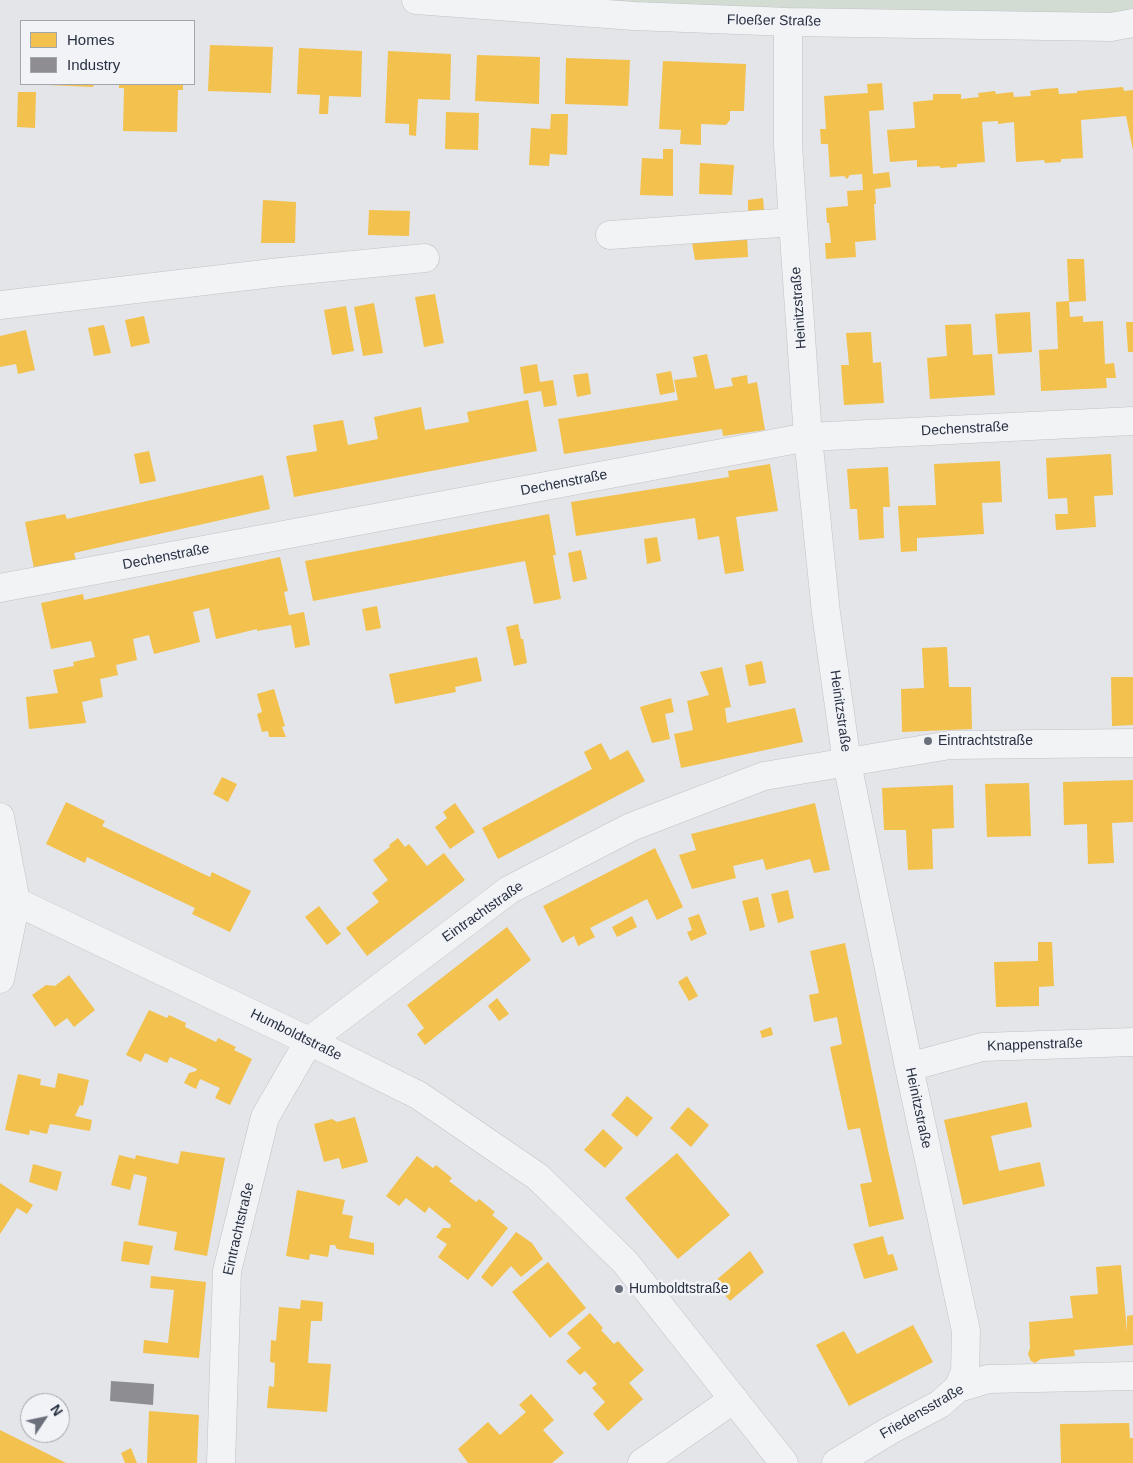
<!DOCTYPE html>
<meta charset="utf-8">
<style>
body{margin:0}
#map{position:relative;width:1133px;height:1463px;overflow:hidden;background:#e3e5e8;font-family:Arial,sans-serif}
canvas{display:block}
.legend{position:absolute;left:20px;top:20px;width:175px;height:65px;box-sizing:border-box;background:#f1f3f7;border:1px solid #a1a5ae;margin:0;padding:6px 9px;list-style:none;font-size:15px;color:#293041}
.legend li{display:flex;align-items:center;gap:10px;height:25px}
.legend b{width:25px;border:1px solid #a1a5ae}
.north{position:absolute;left:20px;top:1393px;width:50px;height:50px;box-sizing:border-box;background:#f1f3f7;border:1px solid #a1a5ae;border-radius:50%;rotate:56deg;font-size:14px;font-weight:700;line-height:20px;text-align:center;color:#293041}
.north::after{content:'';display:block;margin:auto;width:18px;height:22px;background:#6a6f7b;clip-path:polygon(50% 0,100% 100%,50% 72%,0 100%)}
</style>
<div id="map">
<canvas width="1133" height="1463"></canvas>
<ul class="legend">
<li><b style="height:14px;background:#f2c14e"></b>Homes</li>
<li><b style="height:14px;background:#8d8d92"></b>Industry</li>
</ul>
<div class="north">N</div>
</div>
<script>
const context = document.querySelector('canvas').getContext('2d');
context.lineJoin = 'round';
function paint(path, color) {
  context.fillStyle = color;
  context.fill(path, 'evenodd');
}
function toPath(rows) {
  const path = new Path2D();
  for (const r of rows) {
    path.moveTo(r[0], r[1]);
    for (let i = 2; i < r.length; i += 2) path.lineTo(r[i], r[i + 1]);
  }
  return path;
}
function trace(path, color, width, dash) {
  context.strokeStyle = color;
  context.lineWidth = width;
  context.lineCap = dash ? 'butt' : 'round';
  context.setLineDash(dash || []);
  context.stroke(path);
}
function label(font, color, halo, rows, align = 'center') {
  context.font = font + ' Arial,sans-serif';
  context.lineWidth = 5;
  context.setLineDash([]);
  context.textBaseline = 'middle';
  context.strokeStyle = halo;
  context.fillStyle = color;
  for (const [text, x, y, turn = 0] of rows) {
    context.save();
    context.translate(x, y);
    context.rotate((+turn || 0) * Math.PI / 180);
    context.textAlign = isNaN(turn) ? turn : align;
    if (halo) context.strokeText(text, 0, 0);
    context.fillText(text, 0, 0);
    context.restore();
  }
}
const green = toPath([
 [549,0,1133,0,1133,8,1104,17,822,14]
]);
const homes = toPath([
 [210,45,273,47,271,93,208,91],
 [299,48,362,51,361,97,329,96,328,114,319,114,320,95,297,94],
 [388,51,451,54,450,100,418,99,416,136,409,135,409,124,385,123],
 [477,55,540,57,539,104,475,101],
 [566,58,630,60,628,106,565,104],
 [663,61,746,64,744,111,730,111,730,120,726,125,701,124,701,145,680,144,681,130,659,129],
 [882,83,884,110,869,111,873,174,889,172,891,187,875,189,876,204,874,204,876,240,855,242,856,257,826,259,825,243,831,243,829,223,827,223,826,208,848,206,847,191,863,190,862,174,850,175,847,179,844,176,830,177,828,144,821,144,820,129,826,129,824,96,868,93,867,84],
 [48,84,94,84,93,87,48,85],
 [119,84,183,84,183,90,178,90,177,132,123,131,124,88,119,88],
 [1123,87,1124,91,1133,90,1133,150,1126,116,1081,120,1083,158,1061,159,1061,162,1045,163,1044,160,1016,162,1014,122,998,124,998,121,982,122,985,162,957,164,957,167,940,168,940,166,917,167,917,160,890,162,887,130,915,128,913,102,933,100,933,94,961,94,961,99,979,97,978,93,995,91,996,94,1013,92,1014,97,1031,96,1030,91,1044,89,1058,88,1059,94,1077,93,1077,91],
 [18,92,36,92,35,128,17,127],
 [446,112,479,113,478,150,445,149],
 [551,114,568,114,567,155,550,154,549,166,529,165,531,128,550,129],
 [663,149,673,149,673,196,640,195,642,158,663,159],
 [700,163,734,165,732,195,699,194],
 [763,198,764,210,748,211,748,200],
 [263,200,296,202,295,243,261,243],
 [369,210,410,211,409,236,368,235],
 [747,234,748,257,695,260,691,237],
 [1067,259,1084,259,1086,301,1069,302,1070,317,1083,316,1083,322,1103,321,1105,364,1114,363,1116,378,1106,378,1107,388,1041,391,1039,350,1058,349,1056,302,1069,301],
 [435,294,444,343,424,347,415,297],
 [374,303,383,353,363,356,354,307],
 [346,306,354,351,332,355,324,310],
 [1030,312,1032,352,998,354,995,314],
 [144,316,150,343,131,347,125,320],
 [1126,322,1133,322,1133,352,1128,352],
 [971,324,973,355,992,354,995,395,930,399,927,358,947,356,945,325],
 [104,325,111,353,94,356,88,328],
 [26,330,35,370,18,374,16,364,0,367,0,336],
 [871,332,873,363,881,362,884,403,844,405,841,365,849,365,846,333],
 [707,354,715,389,733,386,731,378,747,375,748,384,757,382,765,430,723,436,722,429,564,454,558,419,678,400,674,380,697,377,693,357],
 [537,364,540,382,553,380,557,405,544,407,541,391,524,394,520,367],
 [671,371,675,392,660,395,656,374],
 [588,373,591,394,577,397,573,375],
 [528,400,537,451,294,497,286,456,317,451,313,425,343,420,348,445,378,439,374,417,421,407,425,430,469,422,467,412],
 [149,451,156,481,140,484,134,454],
 [1111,454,1113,495,1094,496,1096,527,1056,530,1055,514,1068,514,1067,498,1048,499,1046,458],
 [1000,461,1002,502,982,503,984,534,917,538,917,551,901,552,898,506,936,505,934,464],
 [770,464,778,511,736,517,744,571,725,574,719,536,698,540,695,518,576,536,571,502,729,477,728,471],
 [888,467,890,507,883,507,884,538,859,540,857,509,850,509,847,469],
 [263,475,270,509,74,553,76,560,34,569,25,522,65,514,67,519],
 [549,514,556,555,553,555,561,599,534,604,525,561,313,601,305,561],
 [657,537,661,561,647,564,644,539],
 [581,550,587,579,573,582,568,553],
 [280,557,288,591,284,592,289,615,304,612,310,645,295,648,291,625,257,631,257,629,216,639,209,608,193,612,200,642,154,654,149,635,133,639,137,660,116,665,118,675,100,679,103,697,82,702,86,723,29,729,26,697,58,693,53,670,74,666,73,662,95,657,91,641,51,649,41,603,83,594,84,600],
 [377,606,381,628,366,631,362,609],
 [518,624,521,639,523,639,527,663,514,666,506,627],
 [947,647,949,687,971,687,972,729,902,732,901,689,924,688,922,648],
 [477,657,482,681,455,687,456,692,395,704,389,674],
 [762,661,766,683,749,686,745,665],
 [722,667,731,707,725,708,727,723,795,708,803,742,681,768,674,734,693,730,687,701,709,695,700,672],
 [1111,677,1133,677,1133,725,1112,726],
 [274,689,285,726,282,727,286,737,269,737,268,731,262,732,257,714,262,712,257,694],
 [671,698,674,712,665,714,670,739,652,743,640,707],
 [601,743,610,760,628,750,645,781,498,859,482,828,592,769,584,752],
 [222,777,237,784,228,802,213,794],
 [1133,780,1133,822,1112,823,1114,863,1088,864,1087,824,1064,825,1063,782],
 [1029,783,1031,836,987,837,985,784],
 [953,785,954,828,932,829,933,869,908,870,906,830,884,830,882,788],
 [66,802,105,821,102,826,210,877,212,872,214,873,251,891,230,932,192,914,195,908,87,857,85,863,46,844],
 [455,803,475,832,450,849,435,827,447,818,443,812],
 [815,803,830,870,814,873,810,859,766,870,763,859,733,866,736,878,692,889,679,855,696,850,691,834],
 [398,838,405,847,409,844,427,866,444,853,465,880,367,956,346,928,379,902,372,893,388,880,373,860,390,847,389,845],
 [655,848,683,907,657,920,647,899,590,928,595,937,578,946,574,936,562,943,543,906],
 [788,890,794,918,778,923,771,894],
 [758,897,765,927,750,931,742,901],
 [319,906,341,934,327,945,305,917],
 [699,914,707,934,691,941,687,932,692,930,688,918],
 [632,916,637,927,617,937,612,927],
 [507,927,531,960,425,1045,417,1034,424,1028,407,1005],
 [1038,942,1052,942,1054,986,1039,987,1039,1006,996,1007,994,962,1038,961],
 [845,943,888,1150,904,1219,869,1227,860,1184,872,1182,860,1128,848,1130,830,1047,842,1044,837,1017,814,1022,809,995,819,993,810,951],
 [69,975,95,1010,74,1027,67,1018,55,1027,32,995,46,985,55,986],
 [687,976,698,996,689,1001,678,982],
 [497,998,509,1014,499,1021,488,1006],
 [149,1010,167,1018,169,1015,186,1023,185,1027,216,1042,218,1038,236,1047,234,1050,252,1059,230,1105,215,1098,220,1088,200,1079,196,1089,184,1083,189,1073,196,1071,197,1069,170,1057,167,1063,145,1053,141,1062,126,1055],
 [771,1027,773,1035,762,1038,760,1031],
 [58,1073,89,1080,83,1106,80,1105,75,1116,92,1120,90,1131,50,1124,47,1134,30,1130,29,1135,5,1130,18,1074,41,1079,40,1085,55,1088],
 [627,1096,653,1118,637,1137,611,1115],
 [1027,1102,1032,1127,991,1136,999,1171,1040,1162,1045,1186,963,1205,944,1120],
 [688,1107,709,1125,691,1147,670,1128],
 [355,1117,368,1162,342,1169,339,1158,324,1162,314,1124,332,1119,337,1122],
 [603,1129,623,1148,605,1168,584,1150],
 [181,1151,225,1158,207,1256,174,1250,177,1232,138,1225,147,1177,134,1174,130,1190,111,1185,119,1155,135,1159,136,1155,178,1164],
 [677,1153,730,1215,678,1259,625,1198],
 [417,1156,433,1168,436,1165,452,1178,449,1181,476,1202,479,1199,495,1212,492,1215,508,1228,468,1280,438,1257,447,1244,436,1237,443,1228,450,1228,451,1225,429,1207,425,1213,406,1198,399,1206,386,1196],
 [33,1164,62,1172,57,1191,29,1182],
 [0,1183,33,1205,27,1214,17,1208,0,1234],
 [297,1190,345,1200,342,1214,353,1216,349,1238,374,1243,374,1255,337,1249,335,1245,330,1245,328,1257,310,1254,309,1260,286,1256],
 [516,1232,532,1243,543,1259,521,1277,511,1266,492,1287,481,1277],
 [883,1236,888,1255,893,1254,898,1270,864,1279,853,1244],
 [124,1241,153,1246,149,1265,121,1261],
 [750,1251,764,1272,730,1301,714,1282],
 [548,1262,586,1308,550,1338,512,1292],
 [1121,1265,1127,1332,1127,1316,1133,1315,1133,1345,1074,1350,1075,1356,1041,1359,1035,1363,1031,1361,1028,1354,1030,1348,1029,1322,1073,1318,1070,1296,1098,1294,1096,1267],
 [151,1276,206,1282,199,1358,143,1353,144,1340,168,1343,171,1317,174,1290,150,1288],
 [301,1300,323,1302,322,1321,311,1321,308,1363,331,1364,327,1412,267,1408,269,1386,274,1387,275,1363,270,1362,271,1342,271,1340,276,1341,279,1307,300,1309],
 [590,1313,603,1328,601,1330,614,1344,618,1341,644,1370,629,1383,643,1399,608,1431,593,1414,605,1402,592,1388,597,1384,585,1371,580,1375,566,1361,581,1348,567,1333],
 [913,1325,933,1362,849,1406,816,1345,844,1331,857,1354],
 [531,1394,554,1420,543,1430,564,1453,552,1463,468,1463,458,1449,488,1422,500,1435,526,1412,519,1405],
 [149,1411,199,1415,197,1463,147,1463],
 [1129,1423,1130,1438,1133,1438,1133,1463,1061,1463,1060,1424],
 [0,1430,66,1463,0,1463],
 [131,1448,137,1463,125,1463,121,1453]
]);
const industry = toPath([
 [111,1381,154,1384,153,1405,110,1401]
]);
const minor = toPath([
 [416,0,634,16,788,22,1111,27,1133,23],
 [788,22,788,145,793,222,808,437,826,613,847,763,909,1067,966,1331,965,1372,958,1388],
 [610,235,793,222],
 [0,305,281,272,425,258],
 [0,588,808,437,1133,421],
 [0,817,16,902,0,979],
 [0,894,309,1041,418,1095,538,1177,625,1262,784,1463],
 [909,1067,982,1047,1133,1042],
 [221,1463,227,1271,265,1117,309,1041,509,890,631,827,764,776,950,745,1133,743],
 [642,1463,734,1399],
 [836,1463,889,1431,940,1404,958,1388,988,1379,1133,1376]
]);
const markers = [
 [928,741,5,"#6a6f7b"],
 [619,1289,5,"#6a6f7b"]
];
const streetNames = [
 ["Floeßer Straße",774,21,1],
 ["Heinitzstraße",799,308,-94],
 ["Dechenstraße",965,429,-3],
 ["Dechenstraße",564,483,-11],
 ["Dechenstraße",166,557,-11],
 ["Heinitzstraße",840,711,82],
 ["Eintrachtstraße",483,912,-35],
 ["Humboldtstraße",296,1035,26],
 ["Knappenstraße",1035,1045,-2],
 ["Heinitzstraße",918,1108,78],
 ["Eintrachtstraße",239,1229,-77],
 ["Friedensstraße",922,1412,-30]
];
const poiNames = [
 ["Eintrachtstraße",938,741],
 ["Humboldtstraße",629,1289]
];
paint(green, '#d2dcd3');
paint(homes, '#f2c14e');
paint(industry, '#8d8d92');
trace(minor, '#c0c2c5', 29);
trace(minor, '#f2f3f5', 28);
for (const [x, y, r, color] of markers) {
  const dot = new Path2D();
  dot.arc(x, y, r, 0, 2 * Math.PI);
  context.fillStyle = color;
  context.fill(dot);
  trace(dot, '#f1f3f7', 2);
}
label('14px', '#293041', '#f1f3f7', streetNames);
label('14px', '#293041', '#f1f3f7', poiNames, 'left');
</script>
